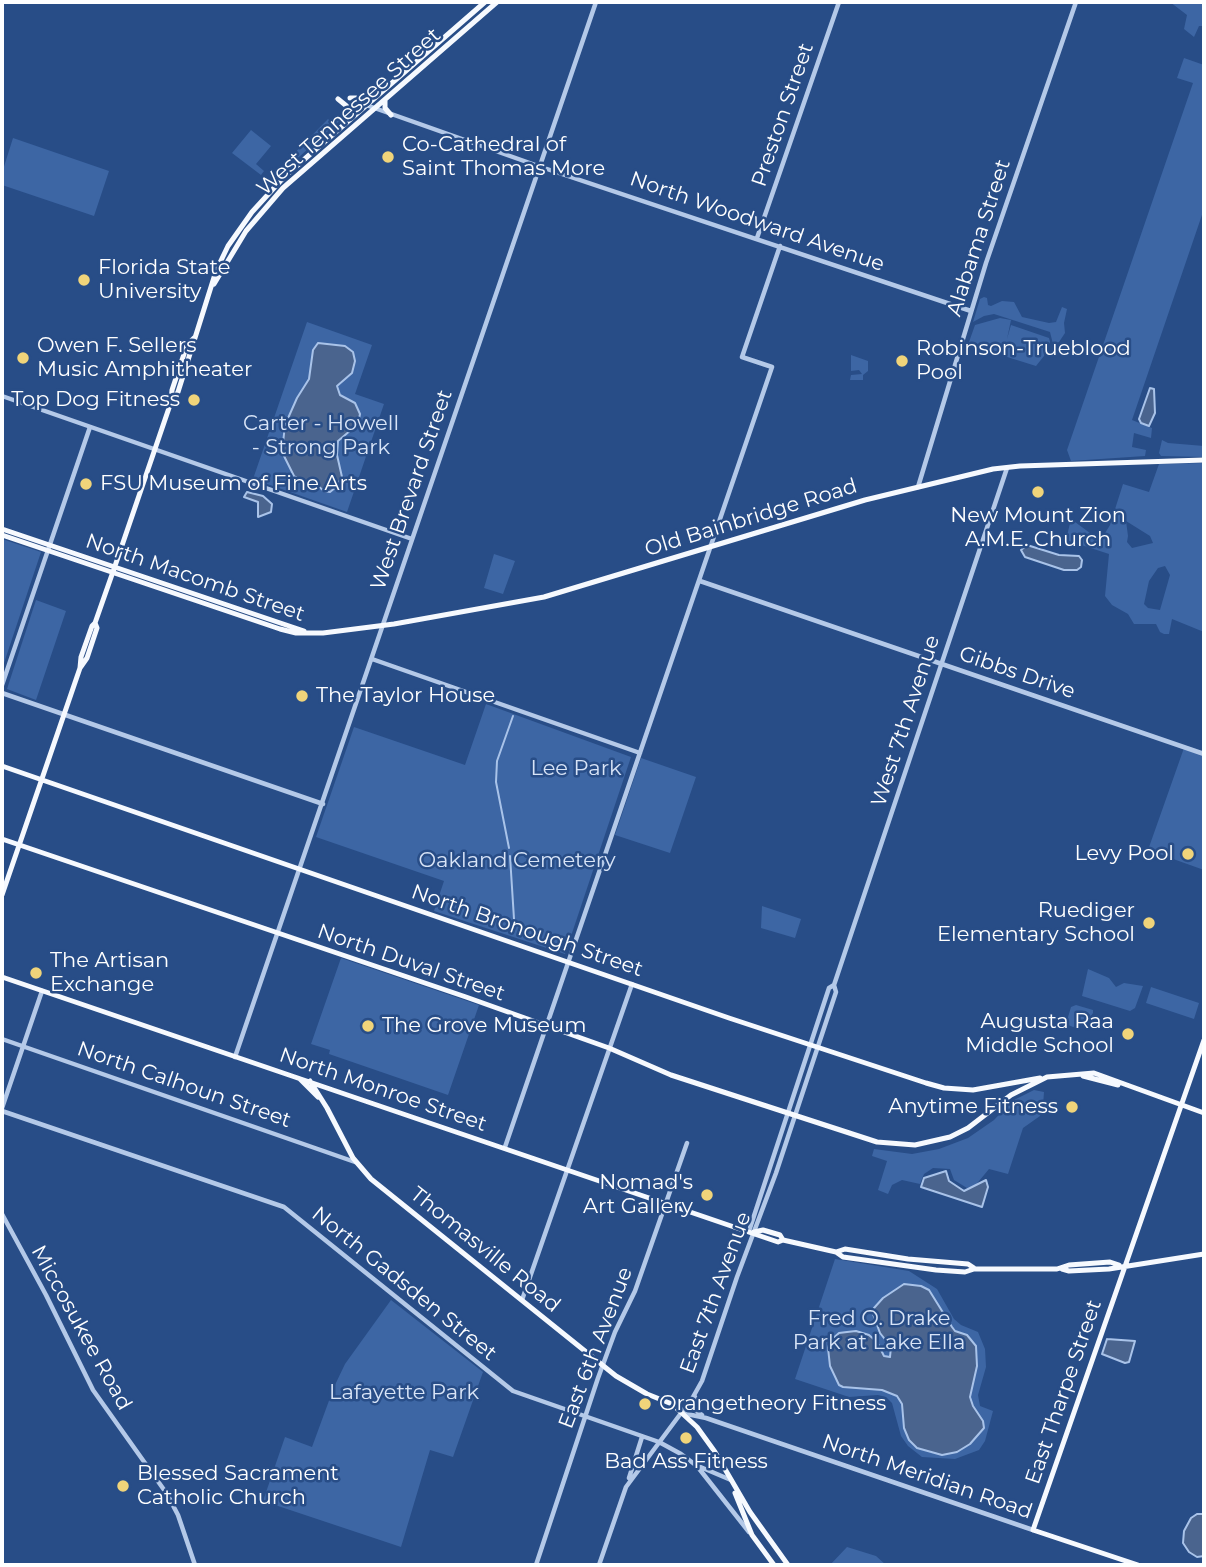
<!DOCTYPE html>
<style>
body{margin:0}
#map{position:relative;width:1206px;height:1567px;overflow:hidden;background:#284d87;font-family:Montserrat,sans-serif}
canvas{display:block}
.frame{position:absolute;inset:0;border:4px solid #fff;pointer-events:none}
</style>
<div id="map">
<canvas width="1206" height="1567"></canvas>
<div class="frame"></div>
</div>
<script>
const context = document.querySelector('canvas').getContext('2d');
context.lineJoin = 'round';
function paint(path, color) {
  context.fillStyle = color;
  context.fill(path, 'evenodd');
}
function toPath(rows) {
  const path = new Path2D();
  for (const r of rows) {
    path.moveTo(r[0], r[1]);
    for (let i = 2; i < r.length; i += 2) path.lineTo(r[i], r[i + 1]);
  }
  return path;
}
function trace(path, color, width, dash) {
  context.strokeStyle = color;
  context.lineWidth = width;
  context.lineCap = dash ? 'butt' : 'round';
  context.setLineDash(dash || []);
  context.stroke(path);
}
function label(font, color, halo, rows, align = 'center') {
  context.font = font + ' Montserrat,sans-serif';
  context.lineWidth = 5;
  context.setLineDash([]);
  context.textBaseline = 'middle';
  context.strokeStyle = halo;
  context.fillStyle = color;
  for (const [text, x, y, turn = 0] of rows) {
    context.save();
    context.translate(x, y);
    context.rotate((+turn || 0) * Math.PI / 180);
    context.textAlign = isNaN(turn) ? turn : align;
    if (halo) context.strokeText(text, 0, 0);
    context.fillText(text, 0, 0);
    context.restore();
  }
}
const green = toPath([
 [1170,2,1204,2,1204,26,1199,26,1194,37,1184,29,1187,15],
 [1184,58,1204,65,1204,209,1132,420,1152,428,1151,438,1134,433,1132,447,1146,450,1145,456,1071,461,1067,450,1193,83,1177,78],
 [346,115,281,173,278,170,328,119,330,121],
 [251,130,271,146,256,164,264,171,261,175,232,153],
 [13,138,109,171,94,216,2,185,2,173],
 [984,297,987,298,988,305,991,306,1002,301,1014,302,1022,317,1049,323,1056,322,1062,307,1067,309,1064,323,1065,333,1059,342,1053,344,1050,332,994,314,984,316,973,322,980,299],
 [1000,318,1011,320,1007,339,1011,325,1049,338,1050,342,1044,356,1036,366,1004,356,1005,350,1001,353,969,342,975,325],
 [307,322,372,345,355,394,384,404,347,512,253,479],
 [851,355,868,361,868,371,863,375,863,380,850,380,851,375,862,374,859,370,851,371],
 [1162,440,1168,443,1204,446,1204,457,1161,456,1159,453],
 [1204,463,1204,632,1172,619,1169,634,1164,634,1160,632,1156,624,1134,624,1128,614,1112,605,1105,596,1109,554,1066,540,1071,519,1094,536,1102,538,1110,525,1123,484,1149,492,1159,464],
 [1126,521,1150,536,1153,543,1132,548,1127,542,1128,536],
 [1165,566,1170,575,1160,610,1148,608,1144,604,1149,581,1158,568],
 [2,539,41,552,2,669],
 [494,554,515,561,503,594,484,588],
 [36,600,66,611,36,700,7,689],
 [486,704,631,757,565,954,434,911,444,881,316,837,354,727,465,765],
 [1184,748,1204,756,1204,870,1148,850],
 [641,758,696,777,670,853,615,835],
 [762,906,801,919,795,938,761,928],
 [341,958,479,1005,448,1095,329,1054,330,1050,311,1044],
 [1088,969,1109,978,1116,987,1124,983,1143,986,1135,1008,1130,1011,1082,996],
 [1151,987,1199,1003,1194,1019,1146,1003],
 [1076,1005,1093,1010,1093,1013,1085,1025,1073,1027,1066,1024,1071,1007],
 [1034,1090,1044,1092,1043,1106,1040,1116,1023,1128,1008,1174,989,1169,974,1187,967,1188,954,1180,950,1169,933,1168,924,1174,920,1184,902,1180,892,1185,888,1194,878,1190,887,1161,872,1156,874,1149,912,1154,939,1149,968,1138,994,1120,1012,1101],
 [835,1259,909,1271,937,1289,954,1319,961,1325,978,1332,985,1349,986,1367,978,1395,980,1406,993,1411,985,1441,979,1450,955,1459,922,1457,908,1446,901,1436,892,1403,886,1397,878,1395,849,1397,795,1379],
 [391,1300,483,1372,453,1457,430,1450,401,1547,263,1501,285,1437,312,1447,334,1387,345,1364],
 [847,1547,876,1556,886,1565,830,1565]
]);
const water = toPath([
 [318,343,345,346,353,352,355,361,352,373,337,386,340,395,355,403,360,414,358,424,338,441,337,455,342,477,336,487,330,492,324,491,312,481,302,481,294,476,282,452,285,425,297,398,309,379,313,350,318,343],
 [1150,388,1154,389,1155,413,1149,426,1141,423,1139,419,1150,388],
 [247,492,263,496,272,504,271,512,258,517,258,502,244,497,247,492],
 [1027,545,1059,555,1079,556,1082,560,1081,567,1077,570,1064,570,1025,557,1021,550,1027,545],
 [946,1171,949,1181,964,1191,986,1180,988,1187,982,1207,921,1187,924,1178,946,1171],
 [904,1284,921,1286,929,1290,952,1327,955,1331,967,1335,976,1346,977,1366,970,1397,973,1406,983,1421,984,1428,970,1444,957,1452,942,1455,917,1448,909,1440,904,1428,902,1404,897,1396,882,1390,843,1387,839,1385,830,1366,828,1348,830,1341,839,1333,847,1332,856,1331,869,1335,877,1342,884,1356,890,1357,891,1347,880,1333,873,1314,874,1308,883,1298,904,1284],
 [1107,1339,1135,1341,1129,1362,1125,1363,1102,1354,1107,1339],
 [1197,1514,1204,1514,1204,1556,1197,1557,1189,1552,1183,1543,1184,1531,1191,1518,1197,1514]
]);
const stream = toPath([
 [509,848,496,782,497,761,513,716],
 [510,856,514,919]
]);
const minor = toPath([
 [366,105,541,167,971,311],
 [757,238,839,2],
 [2,396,412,539],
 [918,487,986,263,1076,2],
 [700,581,1204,754],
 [372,659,640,753],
 [2,685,90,427],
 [2,693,323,804],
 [2,1039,355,1162],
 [235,1057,596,2],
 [2,1108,42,991],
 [2,1111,284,1207,513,1391,659,1442,681,1454,697,1466,749,1532],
 [505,1147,772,367,742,357,780,246],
 [2,1214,46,1295,93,1390,167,1494,178,1515,195,1565],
 [749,1231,829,988,834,985],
 [522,1300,632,984],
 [695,1397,694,1409,702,1415],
 [682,1413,706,1418,1033,1530],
 [698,1466,731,1480],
 [629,1478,642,1437],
 [626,1487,693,1397,702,1381,737,1277,776,1173,836,992,834,985,1007,468],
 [536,1565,598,1378,615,1332,635,1291,687,1143],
 [599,1565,626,1487]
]);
const major = toPath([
 [350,98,363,98,376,93],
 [338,99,349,108,348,118],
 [385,100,385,108,391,115],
 [214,284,246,231,283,188,497,2],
 [171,403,172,390,187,345,194,338],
 [2,529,304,631],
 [2,535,280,629,296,633,323,633,394,624,544,597,865,500,993,469,1020,466,1204,460],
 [80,668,87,658,97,628,95,623,115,566,170,405,178,392,216,271,228,246,252,212,284,177,485,2],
 [2,766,729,1018,926,1083,944,1088,973,1090,1040,1078],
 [2,839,466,997,609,1048,671,1075,877,1142,915,1145,950,1137,968,1128,1011,1095,1047,1077,1094,1073,1204,1113],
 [2,895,80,668,81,657,92,626,95,623],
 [2,977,778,1242,783,1240,836,1252,843,1257,936,1270,965,1272,974,1269,1057,1269,1069,1265,1110,1262,1119,1265],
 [1083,1076,1118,1085],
 [300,1079,318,1097],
 [310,1081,327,1108,353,1158,371,1179,616,1376,647,1394,672,1404,697,1427,715,1452,750,1512,788,1565],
 [754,1232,763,1230,780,1235,783,1240],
 [836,1252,845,1249,908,1259,968,1264,974,1268],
 [1062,1269,1069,1271,1109,1269,1204,1254],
 [735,1493,752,1535,774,1565],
 [1138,1565,1033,1530,1204,1040]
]);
const markers = [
 [388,157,7,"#f0d47a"],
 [84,280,7,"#f0d47a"],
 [23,358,7,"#f0d47a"],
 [902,361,7,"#f0d47a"],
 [194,400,7,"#f0d47a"],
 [86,484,7,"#f0d47a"],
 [1038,492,7,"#f0d47a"],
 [302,696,7,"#f0d47a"],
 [1188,854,7,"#f0d47a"],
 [1149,923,7,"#f0d47a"],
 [36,973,7,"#f0d47a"],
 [368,1026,7,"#f0d47a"],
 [1128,1034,7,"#f0d47a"],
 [1072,1107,7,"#f0d47a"],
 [707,1195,7,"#f0d47a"],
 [645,1404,7,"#f0d47a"],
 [686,1438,7,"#f0d47a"],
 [123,1486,7,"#f0d47a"]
];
const streetNames = [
 ["West Tennessee Street",349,112,-42],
 ["Preston Street",783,115,-71],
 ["North Woodward Avenue",757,222,19],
 ["Alabama Street",979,238,-72],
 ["West Brevard Street",412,490,-71],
 ["Old Bainbridge Road",751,518,-17],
 ["North Macomb Street",195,578,19],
 ["Gibbs Drive",1017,673,19],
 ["West 7th Avenue",906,721,-72],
 ["North Bronough Street",527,931,19],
 ["North Duval Street",411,963,19],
 ["North Calhoun Street",184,1085,19],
 ["North Monroe Street",383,1090,19],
 ["Thomasville Road",485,1250,39],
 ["North Gadsden Street",404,1284,39],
 ["East 7th Avenue",716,1293,-70],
 ["Miccosukee Road",81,1328,61],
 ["East 6th Avenue",596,1348,-69],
 ["East Tharpe Street",1064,1392,-71],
 ["North Meridian Road",927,1477,19]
];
const poiNames = [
 ["Co-Cathedral of",402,145],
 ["Saint Thomas More",402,169],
 ["Florida State",98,268],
 ["University",98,292],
 ["Owen F. Sellers",37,346],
 ["Music Amphitheater",37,370],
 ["Robinson-Trueblood",916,349],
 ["Pool",916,373],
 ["Top Dog Fitness",180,400,"right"],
 ["FSU Museum of Fine Arts",100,484],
 ["New Mount Zion",1038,516,"center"],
 ["A.M.E. Church",1038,540,"center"],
 ["The Taylor House",316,696],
 ["Levy Pool",1174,854,"right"],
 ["Ruediger",1135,911,"right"],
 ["Elementary School",1135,935,"right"],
 ["The Artisan",50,961],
 ["Exchange",50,985],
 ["Augusta Raa",1114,1022,"right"],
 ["Middle School",1114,1046,"right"],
 ["The Grove Museum",382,1026],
 ["Anytime Fitness",1058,1107,"right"],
 ["Nomad's",693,1183,"right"],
 ["Art Gallery",693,1207,"right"],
 ["Orangetheory Fitness",659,1404],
 ["Bad Ass Fitness",686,1462,"center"],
 ["Blessed Sacrament",137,1474],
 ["Catholic Church",137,1498]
];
const parkNames = [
 ["Carter - Howell",321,424],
 ["- Strong Park",321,448],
 ["Lee Park",576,769],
 ["Oakland Cemetery",517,861],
 ["Fred O. Drake",879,1319],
 ["Park at Lake Ella",879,1343],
 ["Lafayette Park",404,1393]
];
paint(green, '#3d66a4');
paint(water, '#4a648e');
trace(water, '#a9c3e9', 2);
trace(stream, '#a9c3e9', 2);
trace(minor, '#b4c9e8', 4.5);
trace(major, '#f6f9fe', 5);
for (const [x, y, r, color] of markers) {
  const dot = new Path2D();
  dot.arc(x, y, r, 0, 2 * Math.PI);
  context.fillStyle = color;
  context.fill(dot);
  trace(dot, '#284d87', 2.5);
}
label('21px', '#fff', '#284d87', streetNames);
label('21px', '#fff', '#284d87', poiNames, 'left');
label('21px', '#d8e4f7', '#284d87', parkNames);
</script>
